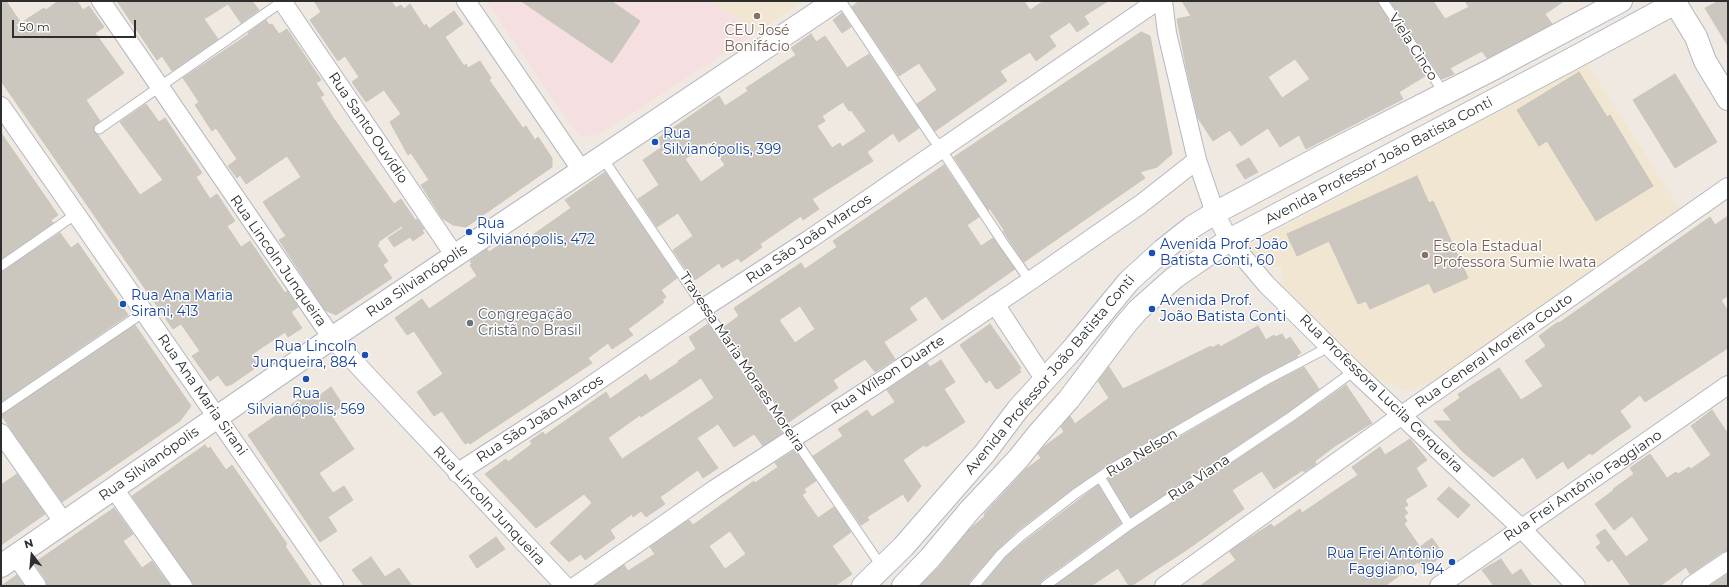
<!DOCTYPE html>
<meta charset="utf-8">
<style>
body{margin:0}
#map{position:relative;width:1729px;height:587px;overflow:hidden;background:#efe9e1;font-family:Montserrat,sans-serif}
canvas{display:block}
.frame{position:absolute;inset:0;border:2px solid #2e2e2e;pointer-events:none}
.north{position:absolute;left:12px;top:535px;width:40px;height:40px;-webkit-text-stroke:3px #fff;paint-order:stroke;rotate:344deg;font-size:11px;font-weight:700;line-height:16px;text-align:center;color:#2e2e2e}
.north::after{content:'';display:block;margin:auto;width:14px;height:18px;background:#2e2e2e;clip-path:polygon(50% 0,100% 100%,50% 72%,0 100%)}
.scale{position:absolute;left:12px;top:20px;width:124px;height:18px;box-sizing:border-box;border:2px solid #2e2e2e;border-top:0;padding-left:5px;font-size:12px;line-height:14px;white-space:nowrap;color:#2e2e2e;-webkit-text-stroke:3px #fff;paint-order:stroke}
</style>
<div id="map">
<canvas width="1729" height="587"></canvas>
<div class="frame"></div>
<div class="north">N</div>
<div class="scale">50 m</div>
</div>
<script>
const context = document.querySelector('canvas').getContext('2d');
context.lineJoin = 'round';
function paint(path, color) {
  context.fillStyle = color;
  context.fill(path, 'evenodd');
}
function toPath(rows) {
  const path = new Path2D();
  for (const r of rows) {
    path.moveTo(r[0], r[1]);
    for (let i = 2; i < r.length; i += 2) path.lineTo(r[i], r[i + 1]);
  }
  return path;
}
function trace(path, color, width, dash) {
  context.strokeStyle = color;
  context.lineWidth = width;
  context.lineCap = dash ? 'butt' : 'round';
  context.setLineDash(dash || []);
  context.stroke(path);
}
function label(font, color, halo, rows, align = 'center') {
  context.font = font + ' Montserrat,sans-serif';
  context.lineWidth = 3;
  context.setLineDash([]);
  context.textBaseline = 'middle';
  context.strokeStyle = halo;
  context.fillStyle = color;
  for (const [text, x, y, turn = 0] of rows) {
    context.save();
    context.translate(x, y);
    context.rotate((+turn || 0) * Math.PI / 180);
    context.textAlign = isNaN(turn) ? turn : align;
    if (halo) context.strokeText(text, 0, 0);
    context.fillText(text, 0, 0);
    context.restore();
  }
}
const education = toPath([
 [710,1,803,1,758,32],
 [1587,63,1681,211,1437,378,1417,388,1406,391,1378,379,1281,284,1282,267,1263,267,1247,247]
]);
const medical = toPath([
 [486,1,710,1,758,32,597,135,583,137,576,132]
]);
const building = toPath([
 [1,1,6,1,21,23,44,8,46,10,58,1,77,1,83,10,89,6,104,27,95,33,124,73,86,100,100,121,94,126,94,132,98,135,140,195,163,180,120,122,146,104,159,122,165,118,202,173,196,177,210,199,217,194,235,221,227,226,241,247,250,241,285,293,287,291,298,307,291,312,302,328,288,337,285,332,251,355,258,366,232,384,226,386,218,375,210,381,192,356,200,351,181,324,173,329,1,81,1,1],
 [117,1,252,1,259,10,241,23,228,4,204,19,218,39,172,71,162,56,157,60,117,1],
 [314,1,391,1,396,8,401,5,404,9,410,4,424,26,426,24,429,29,454,11,463,24,445,37,464,66,466,64,468,68,480,61,491,78,489,80,523,128,526,126,535,140,538,137,552,158,552,167,466,227,453,225,442,218,421,185,429,180,411,153,408,155,390,122,401,114,384,90,366,102,352,82,359,77,345,56,338,61,310,20,321,12,314,1],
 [521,1,611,1,640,21,612,63,521,1],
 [859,1,1024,1,1030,10,1044,1,1108,1,1084,16,1089,24,1077,32,1070,22,1049,36,1056,46,1036,61,1030,52,1000,71,1007,81,935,131,917,104,937,90,919,63,899,76,852,7,859,1],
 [1182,1,1377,1,1425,76,1399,92,1403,99,1306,149,1299,135,1280,147,1268,128,1241,146,1230,130,1213,141,1198,118,1186,66,1177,19,1191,16,1182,1],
 [1295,59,1310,79,1282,98,1268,77,1295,59],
 [1390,1,1433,1,1445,19,1469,7,1465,1,1564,1,1545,14,1552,24,1487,58,1482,51,1450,68,1454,74,1442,79,1390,1],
 [1719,1,1728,1,1728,46,1705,8,1719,1],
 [842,13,851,27,842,33,833,20,842,13],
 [266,20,269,25,272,24,279,34,287,29,321,80,316,83,324,95,320,97,334,119,394,204,401,199,415,220,417,219,424,229,422,230,424,233,413,241,410,237,394,247,388,238,403,228,402,226,378,242,379,244,377,245,388,261,383,265,392,278,336,315,325,310,279,240,286,236,263,202,301,177,287,156,246,184,240,175,237,178,228,166,237,159,216,128,212,131,195,105,199,102,183,78,249,34,248,33,266,20],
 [1141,32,1150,36,1172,154,1157,167,1140,172,1145,178,1024,262,1003,231,1004,230,990,209,988,210,954,157,1141,32],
 [811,34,816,42,825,36,847,68,869,54,919,128,899,142,893,133,867,152,873,161,812,199,819,209,803,220,801,216,760,244,762,247,741,262,738,258,722,268,719,263,695,280,688,270,687,271,673,250,693,236,678,213,657,227,638,199,659,185,643,160,662,147,657,139,719,96,725,106,748,91,746,88,796,55,791,48,811,34],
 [843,102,849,111,851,110,866,131,842,147,840,143,832,148,817,126,825,121,822,116,843,102],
 [709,142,725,165,701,182,685,159,709,142],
 [1579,72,1607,117,1610,115,1653,186,1596,221,1547,141,1539,146,1517,110,1579,72],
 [1675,74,1717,142,1675,168,1633,100,1675,74],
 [1,133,58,215,51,220,53,223,1,259,1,133],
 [1249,158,1258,172,1245,179,1236,165,1249,158],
 [944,165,979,217,967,225,981,246,993,238,1015,269,942,320,926,296,909,308,917,320,884,342,895,359,875,372,865,359,833,380,838,388,789,422,724,327,739,316,734,308,801,263,805,269,837,247,833,241,944,165],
 [800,306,815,329,795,343,779,320,800,306],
 [605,172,677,278,661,290,666,297,662,300,664,302,628,329,633,335,612,349,608,343,588,358,592,363,470,444,469,442,465,444,442,411,434,416,417,392,443,374,414,331,407,335,395,318,422,299,429,309,477,276,470,265,472,264,470,261,487,249,489,252,514,235,520,244,571,208,565,200,605,172],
 [1417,176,1429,203,1433,201,1468,278,1434,293,1429,283,1370,309,1366,301,1358,304,1329,241,1297,256,1287,234,1417,176],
 [1728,216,1728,296,1721,300,1728,311,1728,348,1645,402,1640,395,1620,411,1631,427,1605,445,1592,455,1590,453,1568,469,1563,461,1537,479,1523,457,1493,477,1463,452,1434,421,1452,421,1443,410,1460,398,1458,394,1499,368,1521,400,1543,386,1525,361,1546,346,1539,336,1558,322,1559,323,1710,217,1715,225,1728,216],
 [60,233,71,248,78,243,128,315,1,402,1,272,60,233],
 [708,324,782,433,763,446,754,434,734,447,718,424,697,438,718,468,703,478,698,470,660,497,665,504,646,517,641,511,633,517,632,514,610,530,615,538,585,560,581,554,569,562,550,543,592,503,584,494,536,528,485,474,506,459,508,462,532,444,530,441,543,432,545,435,606,392,610,399,646,374,650,381,679,362,678,361,696,349,689,337,708,324],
 [701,378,714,398,622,459,608,438,640,415,641,417,701,378],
 [990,324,1021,368,1019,369,1021,372,998,389,997,388,996,389,990,380,986,383,960,345,990,324],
 [135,325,191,406,180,421,62,502,1,415,135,325],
 [1258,326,1266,340,1274,335,1275,337,1282,334,1286,340,1290,337,1301,353,1297,355,1298,357,1263,375,1110,463,1072,489,1017,531,997,550,969,582,968,586,920,586,940,566,969,530,985,516,984,514,1026,469,1041,458,1038,454,1042,448,1064,432,1061,427,1070,416,1075,424,1109,398,1098,381,1109,367,1123,389,1211,346,1212,348,1219,344,1220,347,1258,326],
 [941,360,955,382,944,389,965,422,926,447,924,445,903,460,921,486,908,502,903,494,867,517,869,520,861,525,813,456,843,436,838,429,849,422,867,410,872,417,895,402,887,390,927,363,930,367,941,360],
 [1304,367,1319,389,1289,411,1131,517,1108,479,1269,385,1304,367],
 [1346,385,1372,423,1335,446,1315,461,1316,464,1304,472,1303,470,1274,489,1262,471,1232,490,1244,509,1188,549,1131,586,1129,586,1118,568,1091,586,1055,586,1132,530,1295,421,1346,385],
 [331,387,343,405,330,414,354,449,319,473,333,493,344,486,353,500,328,517,337,531,320,542,248,435,311,391,316,398,331,387],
 [1712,410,1728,434,1728,551,1722,552,1690,574,1686,567,1660,586,1631,586,1612,559,1608,562,1596,547,1601,543,1596,535,1605,529,1626,557,1649,540,1632,516,1614,530,1595,504,1614,490,1613,489,1634,474,1630,468,1650,454,1667,478,1676,472,1678,474,1689,467,1691,469,1711,455,1691,426,1712,410],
 [1410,439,1427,460,1416,468,1427,486,1405,500,1408,505,1404,508,1408,513,1404,516,1407,521,1404,524,1420,547,1432,538,1444,555,1423,569,1418,562,1385,586,1200,586,1236,560,1230,552,1231,550,1271,524,1274,527,1300,509,1302,513,1358,475,1352,467,1380,447,1385,455,1410,439],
 [205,445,208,449,210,447,226,470,232,465,287,544,285,546,312,586,195,586,132,496,205,445],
 [795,450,816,481,804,489,806,492,802,495,818,518,834,507,851,532,832,546,852,574,835,586,594,586,624,565,628,571,655,554,650,547,689,520,693,525,754,481,755,483,778,467,775,463,795,450],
 [730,531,746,554,725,569,709,546,730,531],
 [17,474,45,514,1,545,1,485,17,474],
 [1098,485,1121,523,1041,581,1039,586,982,586,1005,558,1025,541,1098,485],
 [1449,487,1470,505,1458,518,1437,499,1449,487],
 [114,508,133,534,123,541,142,568,152,561,170,586,47,586,46,580,34,563,114,508],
 [496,537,505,549,477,568,469,556,496,537],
 [371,557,385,577,399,568,412,586,364,586,352,570,371,557],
 [1501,559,1512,575,1521,569,1532,586,1494,586,1482,570,1501,559],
 [1728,574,1728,586,1710,586,1728,574],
 [17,575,24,586,1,586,17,575]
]);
const lane = toPath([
 [841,1,932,137,941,149,1004,244,1030,281],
 [1383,1,1444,93],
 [99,129,283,1],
 [602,157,783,424,793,437,882,567],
 [1,266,76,214],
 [1,409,144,312],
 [1100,477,1129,525],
 [974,586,1001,554,1021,536,1075,494,1113,468,1266,380,1329,347],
 [1045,586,1129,525,1292,416,1354,371]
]);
const street = toPath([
 [101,1,332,338,565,586],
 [282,1,455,256],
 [466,1,582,171],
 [1163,1,1167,33,1197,160,1215,213,1229,240,1266,284,1354,371,1521,528,1576,586],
 [1,106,334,586],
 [995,304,1045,380],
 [1,433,64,523],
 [457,473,573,398,705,307,810,239,1157,1],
 [114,489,183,586],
 [16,556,37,586],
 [576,586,715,489,883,380,1030,281,1141,204,1197,160],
 [1164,586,1402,415,1728,187],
 [1439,586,1728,385],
 [1691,586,1728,561]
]);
const secondary = toPath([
 [1674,1,1696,37,1705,61,1728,99],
 [1,566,332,338,835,1],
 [863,586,903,547,985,453,1018,409,1071,351,1129,281,1163,250,1192,227,1215,213,1324,155,1493,69,1621,1],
 [903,586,930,558,969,511,1018,459,1038,434,1069,399,1125,325,1138,310,1174,278,1229,240,1568,61,1675,3]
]);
const markers = [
 [757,16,4,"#8d6e63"],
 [655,142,4,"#1a4fb4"],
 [469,232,4,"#1a4fb4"],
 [1152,253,4,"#1a4fb4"],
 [1425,255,4,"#8d6e63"],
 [123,304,4,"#1a4fb4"],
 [1152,309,4,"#1a4fb4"],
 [470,323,4,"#6b7280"],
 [365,355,4,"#1a4fb4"],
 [306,379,4,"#1a4fb4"],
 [1452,562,4,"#1a4fb4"]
];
const educationNames = [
 ["CEU José",757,31],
 ["Bonifácio",757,47],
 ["Escola Estadual",1433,247,"left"],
 ["Professora Sumie Iwata",1433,263,"left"]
];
const streetNames = [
 ["Viela Cinco",1413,47,57],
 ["Rua Santo Ouvídio",368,128,56],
 ["Avenida Professor João Batista Conti",1379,161,-28],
 ["Rua São João Marcos",809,239,-34],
 ["Rua Lincoln Junqueira",278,261,55],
 ["Rua Silvianópolis",417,281,-34],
 ["Rua General Moreira Couto",1494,351,-35],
 ["Travessa Maria Moraes Moreira",742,362,56],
 ["Rua Wilson Duarte",888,375,-33],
 ["Avenida Professor João Batista Conti",1050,375,-50],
 ["Rua Professora Lucila Cerqueira",1381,394,44],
 ["Rua Ana Maria Sirani",202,395,55],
 ["Rua São João Marcos",540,419,-33],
 ["Rua Nelson",1142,453,-31],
 ["Rua Silvianópolis",149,464,-35],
 ["Rua Viana",1199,478,-34],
 ["Rua Frei Antônio Faggiano",1583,486,-34],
 ["Rua Lincoln Junqueira",489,506,47]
];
const transitNames = [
 ["Rua",663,134],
 ["Silvianópolis, 399",663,150],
 ["Rua",477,224],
 ["Silvianópolis, 472",477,240],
 ["Avenida Prof. João",1160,245],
 ["Batista Conti, 60",1160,261],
 ["Rua Ana Maria",131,296],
 ["Sirani, 413",131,312],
 ["Avenida Prof.",1160,301],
 ["João Batista Conti",1160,317],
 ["Rua Lincoln",357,347,"right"],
 ["Junqueira, 884",357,363,"right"],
 ["Rua",306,394,"center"],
 ["Silvianópolis, 569",306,410,"center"],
 ["Rua Frei Antônio",1444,554,"right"],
 ["Faggiano, 194",1444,570,"right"]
];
const worshipNames = [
 ["Congregação",478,315],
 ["Cristã no Brasil",478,331]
];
paint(education, '#f0e6d1');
paint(medical, '#f5dfe0');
paint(building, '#cbc7bf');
trace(building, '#cbc5ba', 1);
trace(lane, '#b4b7c1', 11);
trace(street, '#b4b7c1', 20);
trace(secondary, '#b4b7c1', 24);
trace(lane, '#fff', 9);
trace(street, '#fff', 18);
trace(secondary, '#fff', 22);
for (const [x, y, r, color] of markers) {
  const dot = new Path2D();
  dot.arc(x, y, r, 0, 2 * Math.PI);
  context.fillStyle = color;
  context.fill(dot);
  trace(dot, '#fff', 1.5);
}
label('14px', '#785e54', '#fff', educationNames);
label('14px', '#2e2e2e', '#fff', streetNames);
label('14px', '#164399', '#fff', transitNames, 'left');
label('14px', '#5b616d', '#fff', worshipNames, 'left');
</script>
